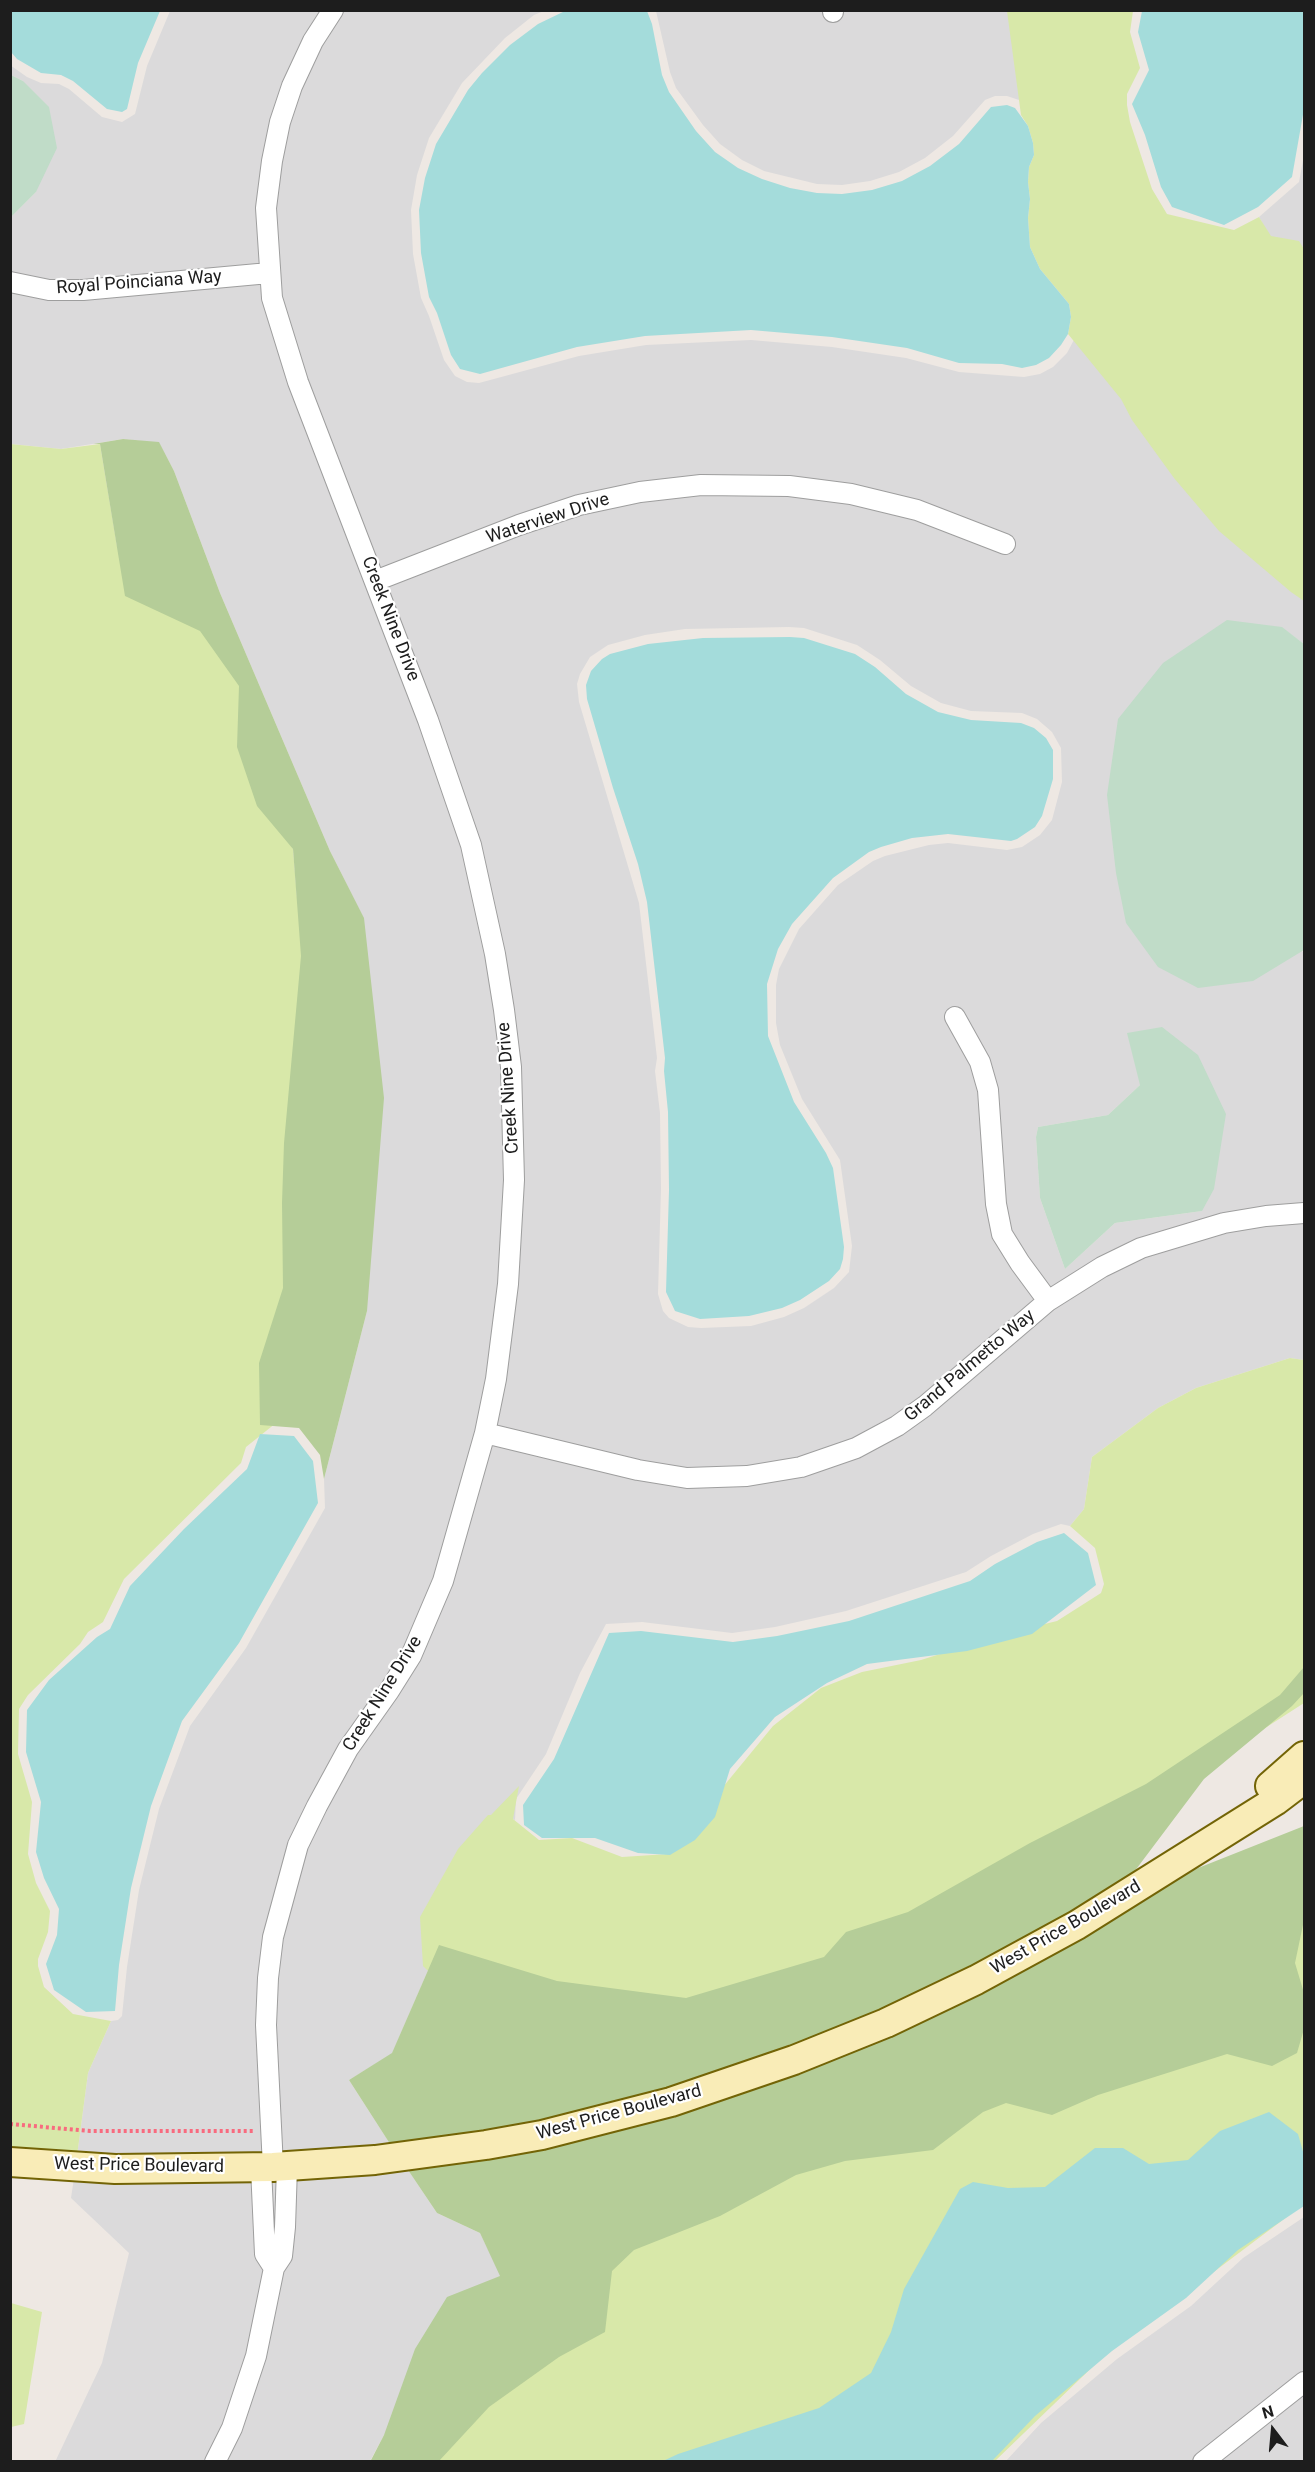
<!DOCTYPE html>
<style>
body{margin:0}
#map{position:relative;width:1315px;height:2472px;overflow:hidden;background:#eee8e3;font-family:Roboto,sans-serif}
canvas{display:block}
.frame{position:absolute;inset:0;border:12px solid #1d1d1d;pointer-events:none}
.north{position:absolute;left:1243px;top:2400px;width:60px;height:60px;-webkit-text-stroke:4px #fff;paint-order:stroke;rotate:344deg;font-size:16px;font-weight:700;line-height:24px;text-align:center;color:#1d1d1d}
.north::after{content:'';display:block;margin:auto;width:21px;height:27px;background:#1d1d1d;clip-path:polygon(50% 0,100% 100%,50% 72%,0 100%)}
</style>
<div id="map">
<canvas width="1315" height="2472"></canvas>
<div class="frame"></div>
<div class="north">N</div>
</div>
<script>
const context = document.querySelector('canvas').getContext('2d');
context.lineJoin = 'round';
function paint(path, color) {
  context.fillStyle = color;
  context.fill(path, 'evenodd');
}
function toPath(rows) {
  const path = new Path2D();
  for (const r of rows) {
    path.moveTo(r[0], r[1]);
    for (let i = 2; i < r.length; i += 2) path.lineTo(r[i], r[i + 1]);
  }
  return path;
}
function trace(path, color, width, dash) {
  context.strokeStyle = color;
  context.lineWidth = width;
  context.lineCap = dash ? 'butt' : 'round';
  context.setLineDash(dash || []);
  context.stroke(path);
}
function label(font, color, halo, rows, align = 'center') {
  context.font = font + ' Roboto,sans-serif';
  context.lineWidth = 4.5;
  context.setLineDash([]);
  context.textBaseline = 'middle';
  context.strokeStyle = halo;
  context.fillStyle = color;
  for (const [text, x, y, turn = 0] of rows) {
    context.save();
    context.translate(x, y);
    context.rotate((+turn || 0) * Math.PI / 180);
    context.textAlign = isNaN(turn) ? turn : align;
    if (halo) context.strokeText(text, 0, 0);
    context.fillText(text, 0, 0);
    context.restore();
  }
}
const residential = toPath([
 [170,11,544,11,534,15,505,38,462,83,429,138,417,175,411,210,413,254,421,298,429,316,444,360,455,376,467,382,479,383,579,356,646,345,751,340,832,347,906,358,959,372,1024,377,1040,374,1053,367,1067,353,1076,336,1304,563,1304,644,1282,628,1302,952,1304,950,1304,1360,1290,1358,1196,1388,1158,1408,1092,1457,1084,1509,1070,1526,1061,1524,1033,1534,991,1556,966,1572,846,1611,775,1627,732,1633,642,1622,606,1624,580,1673,546,1754,516,1799,515,1820,508,1817,439,1945,392,2054,349,2080,392,2147,317,2154,77,2156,88,2073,111,2021,118,2020,122,2016,127,1967,139,1890,159,1809,190,1726,246,1648,325,1508,324,1479,367,1311,363,917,330,851,220,593,174,471,159,443,123,439,61,449,11,444,11,217,36,192,23,81,11,75,10,65,27,77,41,83,59,84,69,89,102,117,122,122,135,114,147,66],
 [789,627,804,628,857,645,880,660,911,686,941,703,971,711,1022,713,1037,719,1052,732,1061,748,1062,782,1052,820,1040,835,1022,847,1007,850,948,843,929,845,885,856,873,861,838,885,799,929,779,969,776,985,776,1023,780,1045,802,1099,840,1160,852,1246,849,1272,834,1288,804,1308,784,1317,751,1326,701,1328,688,1327,669,1318,663,1311,658,1294,661,1188,660,1113,655,1071,657,1058,639,903,579,702,577,684,580,674,590,657,608,645,645,635,685,629],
 [1140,1085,1202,1211,1115,1223,1065,1269,1040,1198,1036,1137,1038,1127,1108,1115],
 [656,11,1035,11,1019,100,1007,96,995,96,985,100,953,136,925,158,899,172,870,181,842,185,817,184,764,171,742,160,720,144,703,125,676,88,670,72],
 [1304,155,1304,261,1269,235,1259,217,1299,182],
 [406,2167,437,2213,480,2233,501,2276,384,2435,370,2461,55,2462,102,2363,129,2253,71,2198,74,2178],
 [1304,2217,1304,2461,1005,2462,1041,2423,1117,2359,1191,2306,1243,2258]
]);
const grass = toPath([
 [1007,11,1133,11,1130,32,1140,68,1127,94,1127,105,1130,122,1152,189,1167,214,1234,230,1259,217,1271,236,1299,241,1304,249,1304,601,1291,592,1219,531,1174,478,1132,420,1121,399,1068,334,1071,317,1069,304,1040,269,1030,247,1028,218,1030,199,1028,182,1029,167,1034,155,1033,143,1028,126,1021,115],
 [10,444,61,449,100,444,117,546,237,666,293,849,297,898,316,1010,281,1419,246,1447,241,1463,124,1579,103,1622,88,1632,80,1644,28,1695,19,1709,18,1754,32,1802,28,1854,36,1883,50,1911,48,1932,38,1959,38,1966,44,1987,73,2014,111,2021,88,2073,77,2156,10,2151],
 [1290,1358,1304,1360,1304,1703,1231,1750,623,2062,464,2006,423,1966,420,1917,458,1849,488,1815,491,1815,519,1786,513,1819,539,1840,572,1838,622,1857,668,1854,773,1726,821,1688,862,1672,921,1660,1004,1634,1057,1621,1101,1593,1104,1584,1095,1548,1070,1526,1084,1509,1092,1457,1158,1408,1196,1388],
 [1304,1886,1304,2204,1110,2350,995,2461,417,2462,611,2260],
 [11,2303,42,2312,24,2424,11,2427]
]);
const forest = toPath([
 [123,439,159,442,174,471,220,593,330,851,364,918,384,1098,367,1311,324,1479,320,1455,299,1428,260,1425,259,1363,283,1288,282,1203,284,1143,301,956,293,849,257,806,237,747,239,686,200,631,125,596,100,444,93,444],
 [1304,1667,1304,1693,1292,1706,1204,1779,1128,1880,1072,1915,882,2013,728,2072,540,2124,392,2147,349,2080,392,2053,439,1945,557,1981,686,1998,824,1957,846,1932,908,1912,1030,1843,1146,1784,1280,1695],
 [1304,1826,1304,1920,1295,1963,1304,1993,1304,2029,1297,2053,1272,2066,1227,2054,1098,2095,1052,2115,1006,2103,983,2112,933,2150,845,2161,796,2175,720,2216,634,2250,612,2271,605,2332,559,2357,489,2407,439,2461,370,2462,384,2435,415,2349,447,2297,500,2276,480,2233,437,2213,406,2167,674,2112,1178,1876]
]);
const wetland = toPath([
 [11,75,23,81,49,107,57,148,36,192,11,217],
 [1227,620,1282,627,1304,644,1304,950,1253,981,1198,988,1158,967,1126,923,1116,873,1107,795,1118,719,1163,663],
 [1162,1027,1198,1055,1226,1114,1214,1189,1202,1211,1115,1223,1065,1269,1040,1198,1036,1137,1038,1127,1108,1115,1140,1085,1127,1033]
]);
const water = toPath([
 [11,10,160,11,138,63,127,109,122,112,107,109,73,81,61,75,41,73,17,59,11,52],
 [647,11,652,24,662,75,669,92,696,131,715,152,738,168,762,179,790,188,817,193,842,194,872,190,902,181,930,166,959,144,991,107,1007,105,1015,108,1028,126,1033,143,1034,155,1029,167,1028,182,1030,199,1028,218,1030,247,1040,269,1069,304,1071,317,1068,334,1061,345,1049,358,1036,365,1022,368,1002,364,959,363,907,348,832,337,751,330,645,336,577,347,480,374,460,369,451,355,437,313,429,297,421,253,419,210,425,178,436,144,468,90,482,73,510,45,538,24,565,11],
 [1142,11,1304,11,1304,109,1292,177,1258,207,1224,225,1172,207,1161,187,1145,135,1132,104,1149,70,1138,32],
 [790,637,804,638,855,654,875,667,906,694,938,712,971,720,1021,723,1034,728,1046,738,1053,750,1053,779,1042,816,1035,827,1017,839,1011,841,948,834,912,838,881,847,869,852,833,878,792,924,778,949,767,984,768,1036,794,1102,826,1153,833,1168,844,1247,843,1259,840,1269,829,1281,800,1300,782,1308,749,1316,700,1319,675,1311,666,1292,669,1190,668,1112,664,1071,665,1058,647,902,638,864,613,788,587,699,586,685,591,671,602,659,610,654,648,644,703,638],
 [260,1434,294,1436,313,1461,318,1503,239,1643,182,1721,151,1806,131,1888,119,1965,115,2011,86,2012,54,1990,46,1964,57,1935,59,1909,44,1878,36,1852,41,1802,26,1752,27,1710,49,1680,97,1637,110,1629,130,1586,184,1529,247,1469],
 [1064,1533,1088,1553,1096,1585,1032,1634,967,1651,867,1664,827,1683,775,1717,730,1769,715,1817,695,1840,670,1855,638,1853,595,1838,542,1838,524,1825,523,1805,554,1759,609,1633,641,1631,733,1642,777,1636,849,1621,970,1581,995,1564,1037,1542],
 [1269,2112,1298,2134,1304,2155,1304,2206,1238,2250,1186,2298,1112,2351,1035,2416,992,2461,663,2461,678,2454,819,2408,871,2373,891,2332,904,2289,960,2189,973,2182,1008,2188,1045,2187,1095,2148,1123,2148,1149,2164,1188,2160,1220,2131]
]);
const path = toPath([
 [10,2124,90,2131,254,2131]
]);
const street = toPath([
 [833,10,833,12],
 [10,282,49,290,83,290,269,273],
 [375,581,519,525,579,505,640,492,701,485,789,486,851,494,917,510,1005,544],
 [955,1017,980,1062,988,1090,996,1204,1002,1234,1020,1263,1048,1301],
 [485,1433,638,1470,687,1478,747,1476,801,1467,856,1448,897,1426,925,1406,1048,1301,1102,1267,1141,1248,1224,1223,1266,1216,1304,1213],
 [273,2167,266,2025,268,1978,273,1937,298,1845,317,1806,348,1749,389,1691,411,1656,443,1581,485,1433,496,1379,508,1284,514,1180,511,1067,504,1010,495,954,471,845,428,720,298,382,272,298,266,208,272,161,280,122,292,86,313,41,333,10],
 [261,2168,265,2254,274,2268],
 [215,2462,232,2428,256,2356,274,2268,282,2256,285,2227,287,2167],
 [1203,2462,1304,2382]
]);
const secondary = toPath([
 [1270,1786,1304,1756],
 [10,2162,115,2169,273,2167,375,2160,486,2145,542,2135,671,2102,794,2060,886,2023,976,1980,1077,1925,1275,1801,1304,1779]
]);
const streetNames = [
 ["Royal Poinciana Way",139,283,-4],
 ["Waterview Drive",548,519,-18],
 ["Creek Nine Drive",390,619,69],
 ["Creek Nine Drive",509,1088,-94],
 ["Grand Palmetto Way",970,1366,-40],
 ["Creek Nine Drive",383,1694,-58],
 ["West Price Boulevard",1066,1928,-30],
 ["West Price Boulevard",619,2113,-15],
 ["West Price Boulevard",139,2166,1]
];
paint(residential, '#dbdadb');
paint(grass, '#d8e8a9');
paint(forest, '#b5cd98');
paint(wetland, '#c0dcc8');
paint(water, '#a4dcdb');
trace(street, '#9e9e9e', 22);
trace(secondary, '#736406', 32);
trace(path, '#f86b7f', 4, [3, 3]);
trace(street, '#fff', 20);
trace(secondary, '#f9ecb7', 28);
label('18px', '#1d1d1d', '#fff', streetNames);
</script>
